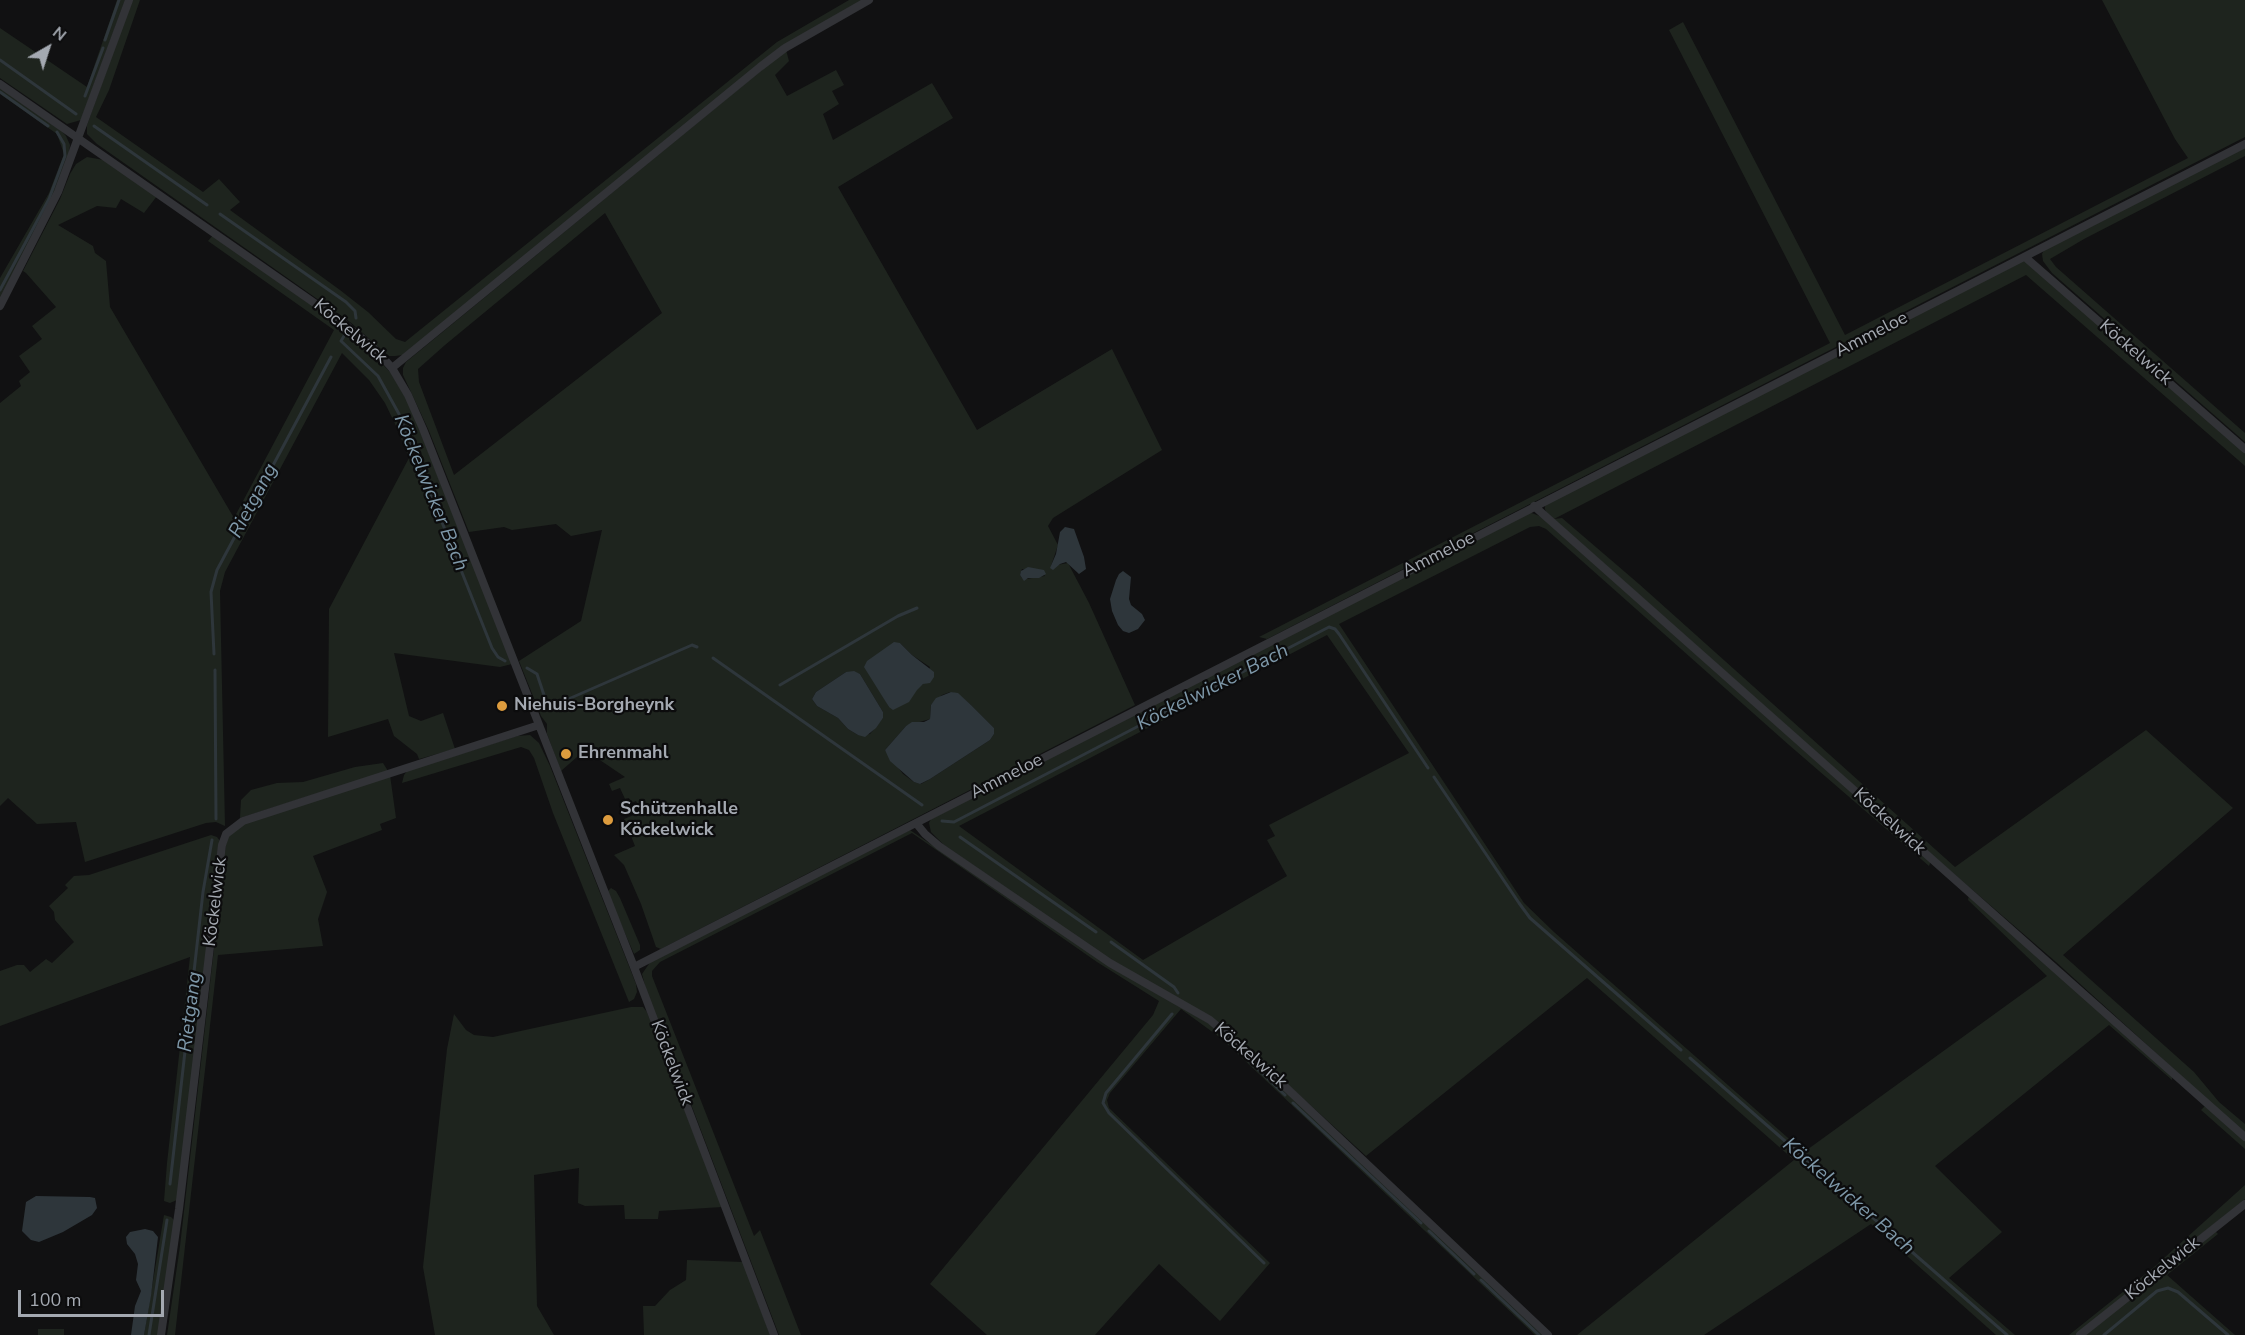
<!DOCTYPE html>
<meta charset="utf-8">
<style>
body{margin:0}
#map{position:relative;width:2245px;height:1335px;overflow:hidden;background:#111112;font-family:"Nunito Sans",sans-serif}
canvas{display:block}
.north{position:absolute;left:18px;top:18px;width:60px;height:60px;-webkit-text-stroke:4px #0c0c0d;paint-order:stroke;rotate:39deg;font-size:16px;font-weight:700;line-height:24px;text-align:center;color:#a4a9b1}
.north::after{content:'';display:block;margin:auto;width:21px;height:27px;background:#a4a9b1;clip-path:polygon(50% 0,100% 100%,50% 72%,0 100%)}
.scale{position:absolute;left:18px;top:1290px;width:146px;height:27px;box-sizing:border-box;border:3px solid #a4a9b1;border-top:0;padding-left:8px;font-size:18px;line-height:21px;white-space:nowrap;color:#a4a9b1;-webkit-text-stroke:4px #0c0c0d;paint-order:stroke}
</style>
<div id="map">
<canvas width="2245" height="1335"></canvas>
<div class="north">N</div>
<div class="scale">100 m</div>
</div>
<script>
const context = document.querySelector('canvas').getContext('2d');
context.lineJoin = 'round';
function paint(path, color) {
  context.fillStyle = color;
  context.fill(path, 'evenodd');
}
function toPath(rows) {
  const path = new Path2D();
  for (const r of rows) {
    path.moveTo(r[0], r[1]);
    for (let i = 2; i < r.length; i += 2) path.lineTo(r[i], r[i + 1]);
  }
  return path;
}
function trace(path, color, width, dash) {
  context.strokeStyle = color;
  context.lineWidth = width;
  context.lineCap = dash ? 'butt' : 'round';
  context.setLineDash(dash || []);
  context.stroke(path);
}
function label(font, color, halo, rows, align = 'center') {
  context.font = font + ' "Nunito Sans",sans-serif';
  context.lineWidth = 4.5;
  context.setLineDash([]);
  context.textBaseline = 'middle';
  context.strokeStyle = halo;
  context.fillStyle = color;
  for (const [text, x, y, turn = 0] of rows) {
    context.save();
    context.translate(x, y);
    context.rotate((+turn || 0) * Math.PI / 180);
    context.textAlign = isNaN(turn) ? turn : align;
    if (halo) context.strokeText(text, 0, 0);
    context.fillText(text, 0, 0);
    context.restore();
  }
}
const green = toPath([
 [117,0,125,0,81,120,67,124,0,78,0,28,87,87],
 [132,0,140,0,109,90,96,117,203,192,219,179,240,202,230,210,340,290,368,312,396,339,405,342,777,42,849,0,863,0,789,43,403,355,395,356,389,356,350,322,97,144,87,134,87,125],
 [2102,0,2245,0,2245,137,1267,639,1259,637,1830,343,1669,30,1683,22,1845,335,2188,158,2175,139],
 [786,50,789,61,775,75,787,96,836,70,844,85,832,91,839,104,823,114,833,140,932,83,953,118,838,187,977,430,1112,349,1162,450,1053,518,1048,526,1058,545,1051,566,1068,563,1089,603,1135,705,661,949,656,947,641,904,624,865,614,855,635,846,624,819,641,812,636,801,631,803,629,798,625,799,620,788,612,791,609,784,625,777,585,750,561,771,547,734,547,724,541,716,519,661,581,621,602,530,571,536,556,524,512,530,504,527,469,532,429,431,403,375,403,368,406,362],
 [605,213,662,313,454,475,419,382,418,369,445,345],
 [1022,569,1041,571,1045,576,1026,579,1022,578,1020,575],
 [900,643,912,655,930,667,923,684,889,707,881,692],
 [846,672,860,674,883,712,883,718,870,734,858,735,848,729,838,718,817,706,812,699,816,692],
 [950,692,958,694,971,705,994,728,994,734,990,740,930,779,921,784,914,782,903,774,885,750,906,726,930,719,931,705,942,695],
 [0,88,59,128,66,136,70,145,69,153,48,209,0,300,0,278,49,193,64,154,57,134,0,94],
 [2245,143,2245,156,2084,239,2050,259,2056,267,2245,433,2245,442,2052,273,2043,261,2042,254,2044,250],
 [87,157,104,160,157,196,144,213,121,199,116,208,97,206,58,225,93,246,95,253,106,261,110,307,234,518,334,330,208,241,213,235,355,336,390,372,408,401,512,664,500,667,394,653,409,716,421,721,443,713,455,749,419,759,417,754,394,736,388,719,328,737,329,609,409,458,397,428,385,403,369,380,342,353,225,572,220,591,225,826,216,822,206,823,85,862,76,822,37,824,8,798,0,806,0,403,21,386,19,381,30,372,19,356,42,339,32,326,56,307,26,273,23,271,60,199,70,174,76,164],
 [2025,260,2245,449,2245,466,2026,275,1554,519,1562,518,1639,584,1955,867,2146,730,2233,808,2063,955,2194,1072,2219,1102,2245,1124,2245,1134,2056,962,1939,861,1546,512,1545,509,1545,503],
 [1529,512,1542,517,1931,861,1929,866,1789,745,1546,529,1539,526,1530,527,1339,624,1524,903,1554,932,1804,1152,2047,976,1968,900,1969,895,2172,1074,2172,1080,2109,1025,1935,1166,2002,1232,1949,1278,2015,1335,1996,1335,1871,1224,1704,1335,1577,1335,1794,1160,1587,978,1366,1156,1224,1026,1112,961,944,845,931,832,929,823,931,819],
 [1327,635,1409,753,1269,825,1275,836,1267,840,1287,876,1143,960,959,826],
 [530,735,539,743,550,766,636,984,637,992,634,999,629,1002,553,813,534,758,529,750,521,747,402,783,404,775,407,771,517,736],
 [383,763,388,771,240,818,241,800,251,790,277,783,303,782,355,767],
 [390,775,396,818,380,824,382,830,313,856,327,892,318,919,323,946,218,955,175,1335,167,1335,180,1246,226,844,229,835,244,823],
 [910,830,1103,961,1223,1032,1544,1335,1535,1335,1222,1039,1181,1009,1110,1093,1107,1100,1109,1108,1270,1263,1220,1321,1159,1264,1095,1335,987,1335,930,1284,1153,1015,1159,1001,1097,962,912,833,660,962,652,971,652,976,754,1236,760,1230,801,1335,779,1335,681,1078,648,997,642,974,651,961],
 [211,835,217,837,220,841,177,1200,170,1203,164,1201,167,1163,190,957,0,1026,0,971,17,965,24,965,30,972,46,959,52,963,74,942,55,920,54,912,49,906,68,888,65,885,74,876,89,875],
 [611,888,616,891,620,898,640,945,640,950,634,954,607,892],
 [631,1007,643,1007,647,1012,722,1207,659,1211,658,1219,625,1219,624,1205,585,1206,578,1203,579,1168,534,1175,537,1306,554,1335,435,1335,423,1267,447,1049,454,1014,466,1030,474,1035,493,1037],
 [2206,1105,2245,1140,2245,1149,2201,1110],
 [2245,1185,2245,1199,2076,1335,2069,1335,2154,1267],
 [164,1215,171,1217,175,1221,159,1335,144,1335],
 [2214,1230,2218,1234,2167,1275,2235,1335,2084,1335],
 [687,1260,743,1262,770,1335,644,1335,643,1306,655,1306,670,1290,686,1280],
 [38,1329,64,1329,64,1335,38,1335]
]);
const water = toPath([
 [1065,527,1074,529,1084,557,1086,569,1079,574,1066,562,1060,564,1053,570,1050,568,1056,554,1060,532],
 [1028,567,1044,570,1046,574,1039,578,1028,578,1024,581,1020,575,1021,571],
 [1123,571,1131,577,1129,599,1131,605,1142,614,1145,620,1138,629,1129,633,1123,631,1118,625,1112,611,1110,599,1116,580,1119,574],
 [894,642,900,643,912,655,934,672,934,677,930,683,923,684,917,690,909,702,893,710,889,707,864,667,867,661],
 [854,671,860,674,883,712,883,718,876,728,865,737,858,735,848,729,838,718,817,706,812,699,816,692,846,672],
 [951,692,958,693,971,705,994,728,994,734,990,740,930,779,920,784,914,782,890,761,885,750,906,726,912,722,924,722,930,719,931,705,936,698],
 [36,1196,90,1197,95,1198,97,1208,92,1215,63,1232,39,1242,31,1240,22,1231,26,1202],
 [145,1229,153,1231,158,1237,151,1296,144,1335,131,1335,135,1306,141,1291,136,1280,138,1264,135,1254,127,1244,126,1237,130,1232]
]);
const stream = toPath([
 [105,40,119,0],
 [0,60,76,114],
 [0,92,48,126],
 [85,96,103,48],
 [94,126,207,205],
 [220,214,346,302,355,311,356,318],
 [0,290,49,199,65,156,64,144,57,132],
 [344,336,341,341,378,376,399,414,492,648,498,657,505,661],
 [214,654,211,592,217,570,331,357],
 [713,658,922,805],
 [527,668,537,674,546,701,550,705,557,704,692,645,697,647],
 [215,670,216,819],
 [780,685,898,616,917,608],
 [1434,777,1519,903,1530,918,1681,1050],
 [942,821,954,822,1329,627,1335,629,1339,634,1428,768],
 [960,837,1096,932],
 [1111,942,1174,987,1178,993],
 [1172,1014,1106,1093,1103,1103,1109,1113,1264,1263],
 [1232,1045,1285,1095],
 [1690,1058,2007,1335],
 [1293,1103,1421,1223],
 [170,1184,203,892,212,840],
 [1429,1231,1474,1274],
 [1481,1280,1539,1335],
 [149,1335,167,1220],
 [2104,1335,2157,1291,2168,1288,2178,1292,2228,1335]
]);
const minor = toPath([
 [0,84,346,325,376,350,392,368,408,395,423,429,634,967,774,1335],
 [2025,257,2245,449],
 [0,306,58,192,129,0],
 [392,368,760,67,785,48,869,0],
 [1534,506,2245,1137],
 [916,823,925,834,939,846,1110,963,1210,1020,1260,1063,1548,1335],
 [634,967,2245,144],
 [161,1335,179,1209,222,845,226,834,243,821,539,725],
 [2080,1335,2245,1204]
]);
const markers = [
 [502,706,6,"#dd9c3e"],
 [566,754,6,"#dd9c3e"],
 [608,820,6,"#dd9c3e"]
];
const streetNames = [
 ["Köckelwick",350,332,40],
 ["Ammeloe",1872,335,-27],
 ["Köckelwick",2135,353,41],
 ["Ammeloe",1439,555,-27],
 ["Ammeloe",1007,777,-27],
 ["Köckelwick",1889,822,42],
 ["Köckelwick",216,902,-83],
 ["Köckelwick",1250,1056,41],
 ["Köckelwick",671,1063,69],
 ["Köckelwick",2163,1269,-39]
];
const poiNames = [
 ["Niehuis-Borgheynk",514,706],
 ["Ehrenmahl",578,754],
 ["Schützenhalle",620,810],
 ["Köckelwick",620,831]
];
const waterNames = [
 ["Köckelwicker Bach",430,493,68],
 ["Rietgang",254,501,-62],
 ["Köckelwicker Bach",1213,688,-27],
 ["Rietgang",191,1012,-83],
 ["Köckelwicker Bach",1848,1197,41]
];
paint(green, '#1e241e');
paint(water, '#2e363b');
trace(stream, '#2e363b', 3);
trace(minor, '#323337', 8);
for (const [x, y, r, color] of markers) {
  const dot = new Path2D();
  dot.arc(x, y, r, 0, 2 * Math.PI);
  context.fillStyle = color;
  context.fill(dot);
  trace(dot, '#0c0c0d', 2);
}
label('18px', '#a4a9b1', '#0c0c0d', streetNames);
label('bold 18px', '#a4a9b1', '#0c0c0d', poiNames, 'left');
label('italic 20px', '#7e98a9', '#0c0c0d', waterNames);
</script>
